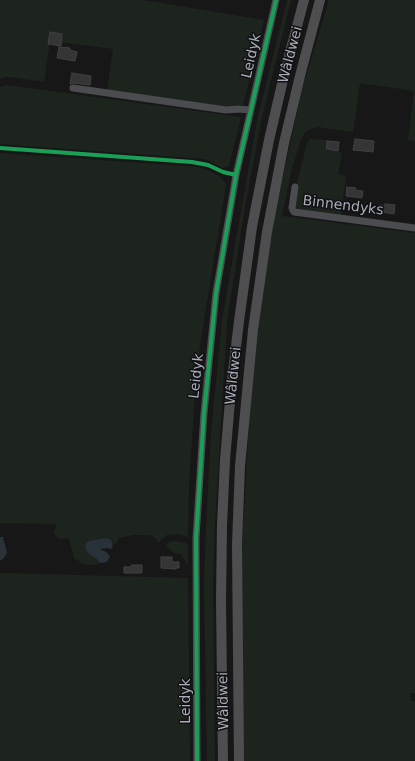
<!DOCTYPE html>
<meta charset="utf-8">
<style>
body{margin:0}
canvas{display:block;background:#171717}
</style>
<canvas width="415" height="761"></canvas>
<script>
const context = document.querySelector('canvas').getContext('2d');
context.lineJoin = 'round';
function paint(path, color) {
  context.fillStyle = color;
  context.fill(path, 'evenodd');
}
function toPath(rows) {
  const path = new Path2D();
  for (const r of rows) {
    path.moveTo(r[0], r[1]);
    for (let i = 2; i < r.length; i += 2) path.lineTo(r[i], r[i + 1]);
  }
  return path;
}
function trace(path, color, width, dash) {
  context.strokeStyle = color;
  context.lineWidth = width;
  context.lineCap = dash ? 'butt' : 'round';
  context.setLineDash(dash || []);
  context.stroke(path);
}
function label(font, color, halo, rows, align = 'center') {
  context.font = font + ' "DejaVu Sans",sans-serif';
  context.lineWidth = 3;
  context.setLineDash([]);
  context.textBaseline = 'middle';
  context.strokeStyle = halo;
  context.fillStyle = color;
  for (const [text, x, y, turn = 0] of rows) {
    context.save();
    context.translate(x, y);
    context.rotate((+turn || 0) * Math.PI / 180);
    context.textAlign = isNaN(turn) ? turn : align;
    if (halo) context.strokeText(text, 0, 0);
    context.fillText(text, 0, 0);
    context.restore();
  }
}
const green = toPath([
 [0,0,143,0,264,20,243,105,222,106,107,91,113,49,50,41,44,82,10,77,4,77,0,79],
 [287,0,291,0,262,117,245,206,227,322,215,522,213,585,215,761,207,761,204,583,206,527,211,433,222,321,242,205,258,116],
 [329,0,415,0,415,141,408,140,414,91,360,83,353,132,318,127,309,130,305,133,301,139,292,168,282,216,415,233,415,693,410,693,411,701,415,701,415,761,243,761,242,548,250,407,259,325,265,275,275,215,301,93],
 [6,85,241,117,229,166,223,168,205,159,0,144,0,87],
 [310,139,326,140,325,150,342,152,338,174,346,176,341,216,298,210,295,208,292,203,307,143],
 [0,153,200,167,218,175,223,180,226,185,200,345,195,393,189,485,188,537,178,534,167,535,158,543,156,538,149,535,134,535,119,538,117,543,113,545,111,540,106,538,89,541,86,543,85,547,88,553,98,560,100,563,94,565,85,565,74,558,69,538,60,539,55,536,54,531,57,527,55,524,0,523],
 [175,541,186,543,188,545,188,566,181,554,174,553,166,546,169,542],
 [0,573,188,578,190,761,0,761]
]);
const water = toPath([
 [0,537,3,537,7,553,4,558,0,561],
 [106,538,111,540,113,547,111,549,106,548,100,549,106,552,110,556,107,562,100,563,98,560,88,553,85,547,86,543,89,541]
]);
const building = toPath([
 [50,32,62,34,61,46,48,44,50,32],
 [59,47,70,48,70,50,77,52,75,61,57,58,59,47],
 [72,73,91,76,90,85,74,83,70,84,72,73],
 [355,139,374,141,373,152,353,150,355,139],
 [327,141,339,142,338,151,326,149,327,141],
 [347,187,356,188,355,190,363,191,362,198,346,196,347,187],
 [385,204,395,205,394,214,382,212,382,211,379,210,379,205,385,206,385,204],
 [161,557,172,557,172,562,179,562,179,568,176,568,176,569,161,568,161,557],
 [132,565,142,565,142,573,124,573,124,567,130,567,132,565]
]);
const minor = toPath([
 [73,88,226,110,238,109,250,110],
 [295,187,292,208,294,212,415,228],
 [197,761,196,538,204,413,216,293,236,175,276,0]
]);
const highway = toPath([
 [223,761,221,601,222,525,225,460,231,389,239,321,252,227,269,140,285,71,304,0],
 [239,761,237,544,240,466,253,330,267,232,284,143,300,76,320,0]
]);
const cycleway = toPath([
 [0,148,192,162,208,165,223,172,236,175],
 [197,761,196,538,204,413,216,293,236,175,276,0]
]);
const streetNames = [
 ["Wâldwei",291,55,-75],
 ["Leidyk",252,56,-77],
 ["Binnendyks",343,206,7],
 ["Leidyk",197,376,-84],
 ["Wâldwei",234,376,-84],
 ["Leidyk",186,701,-90],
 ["Wâldwei",224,701,-91]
];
paint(green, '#1d241e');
paint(water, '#2a3239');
paint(building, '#353536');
trace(building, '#3f4043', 1);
trace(minor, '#4b4c50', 7);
trace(highway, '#4e4e51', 10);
trace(cycleway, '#1a9f57', 4);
label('14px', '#a8adb8', '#111113', streetNames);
</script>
